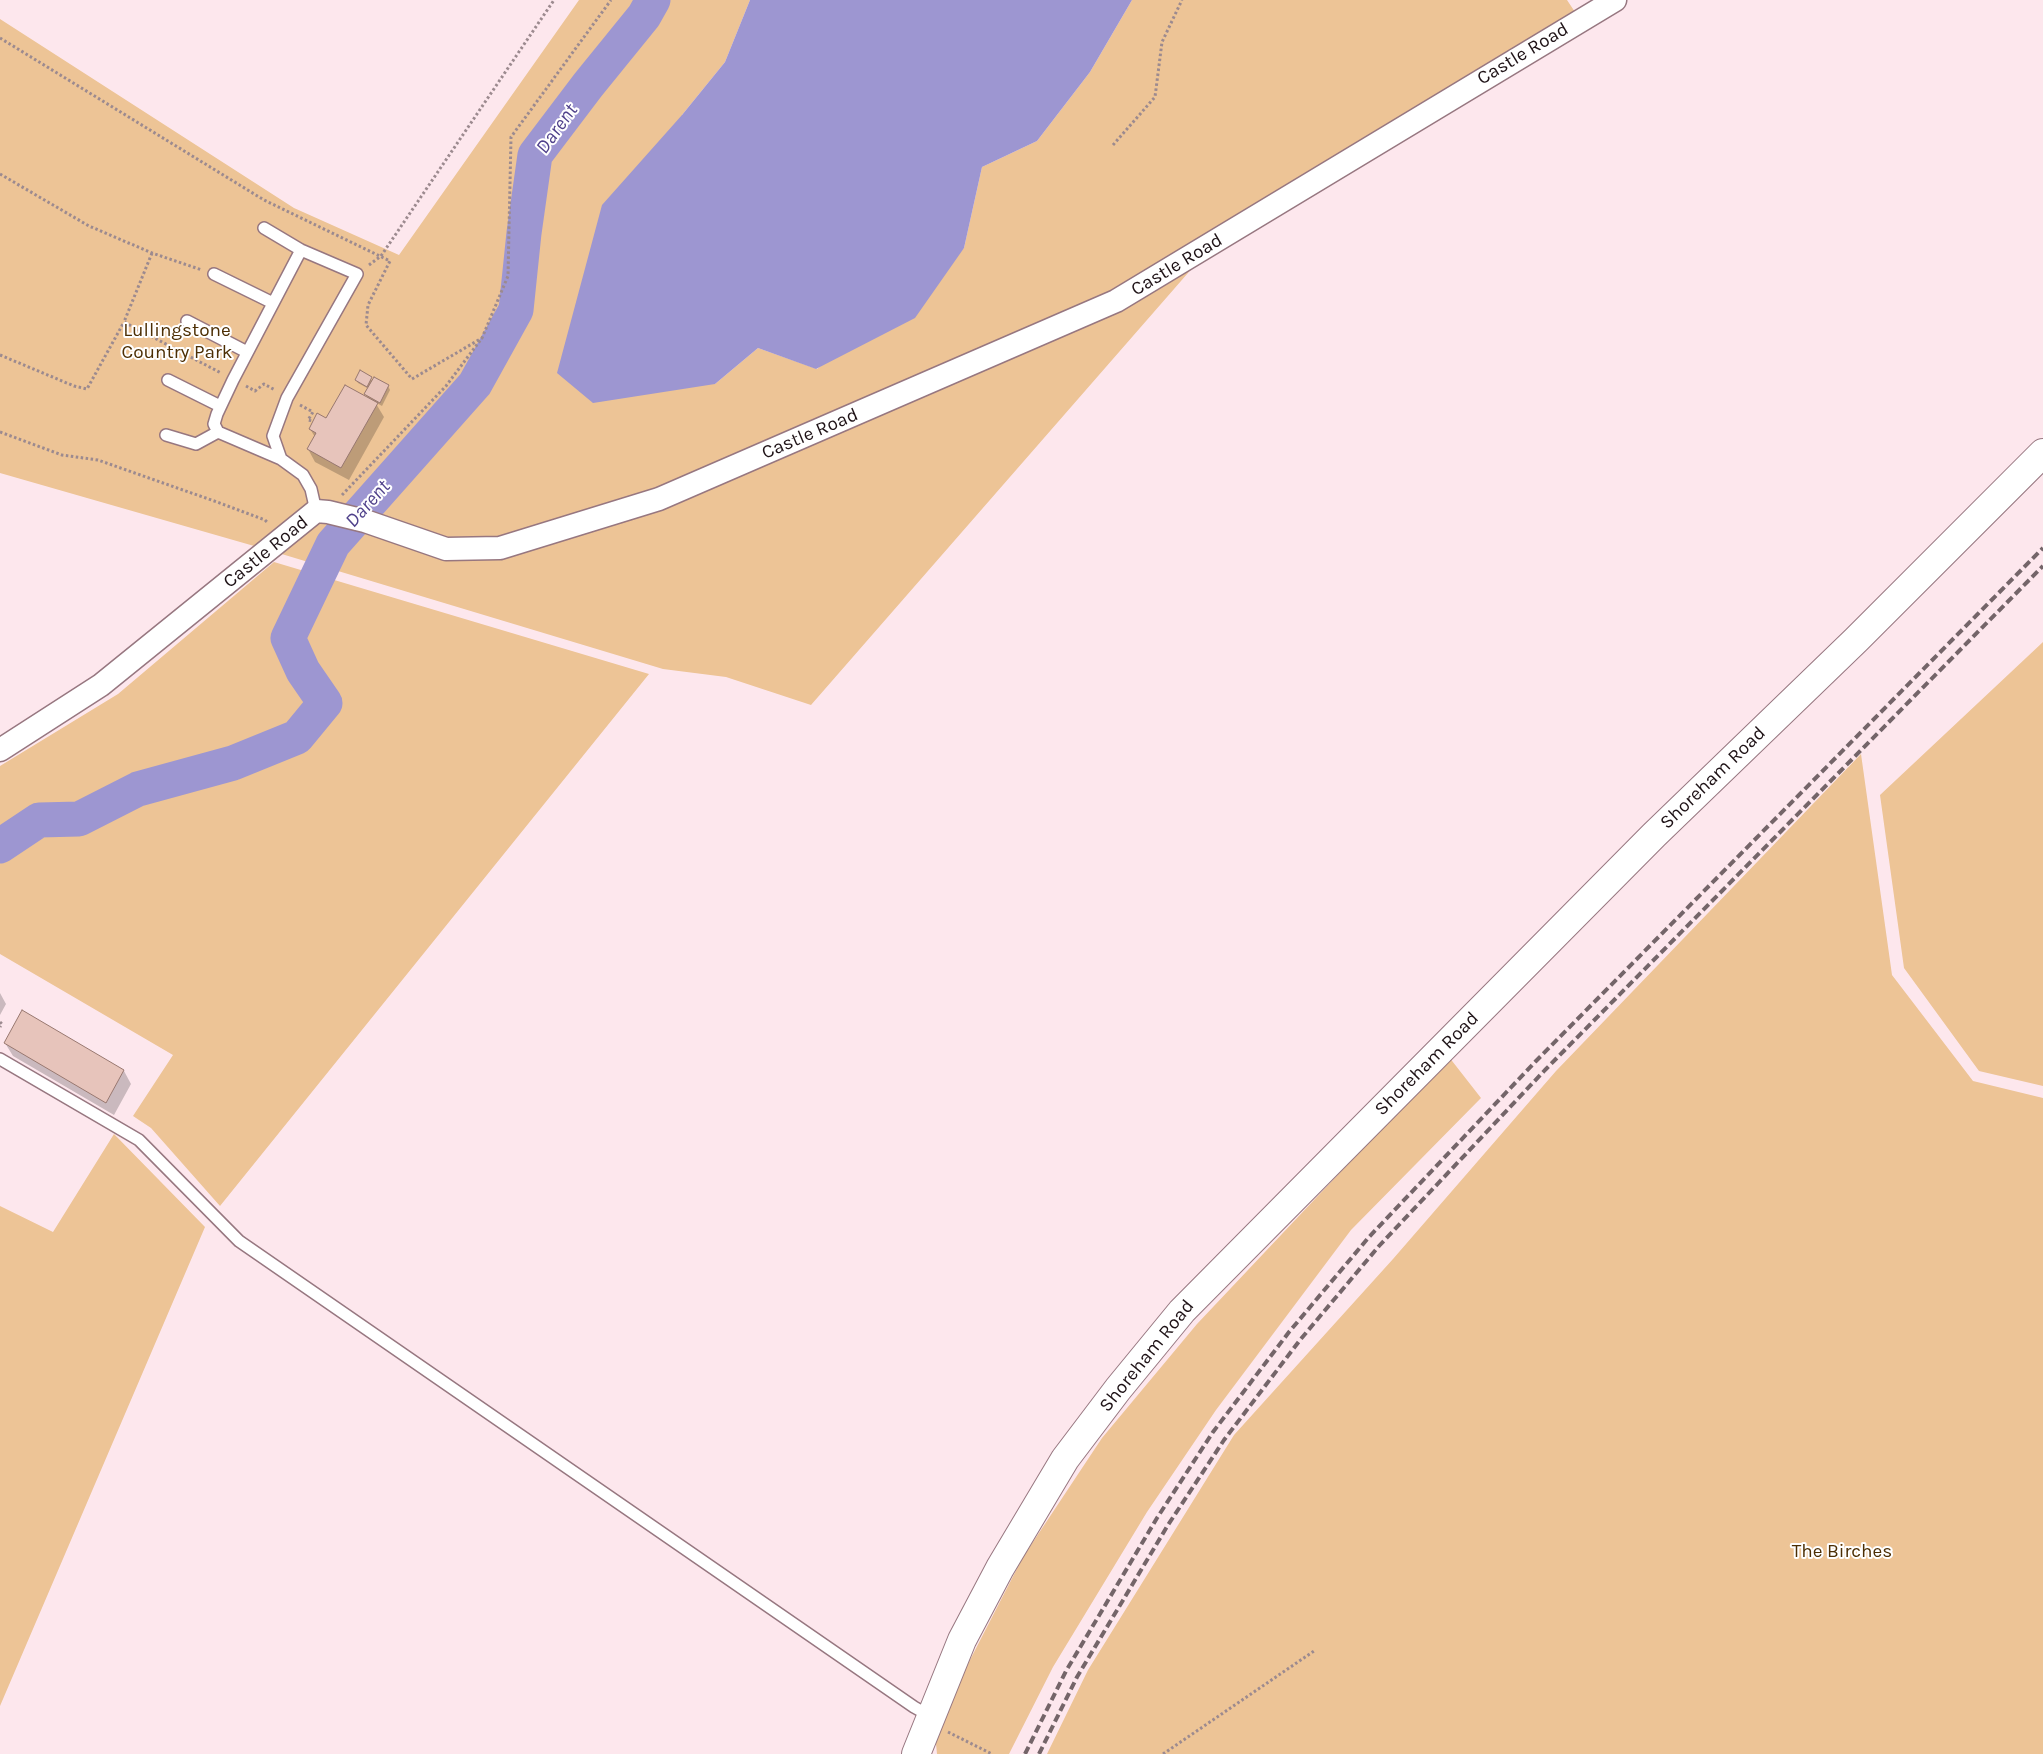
<!DOCTYPE html>
<style>
body{margin:0}
canvas{display:block;background:#fde7ed}
</style>
<canvas width="2043" height="1754"></canvas>
<script>
const context = document.querySelector('canvas').getContext('2d');
context.lineJoin = 'round';
function paint(path, color) {
  context.fillStyle = color;
  context.fill(path, 'evenodd');
}
function toPath(rows) {
  const path = new Path2D();
  for (const r of rows) {
    path.moveTo(r[0], r[1]);
    for (let i = 2; i < r.length; i += 2) path.lineTo(r[i], r[i + 1]);
  }
  return path;
}
function trace(path, color, width, dash) {
  context.strokeStyle = color;
  context.lineWidth = width;
  context.lineCap = dash ? 'butt' : 'round';
  context.setLineDash(dash || []);
  context.stroke(path);
}
function label(font, color, halo, rows, align = 'center') {
  context.font = font + ' Karla,sans-serif';
  context.lineWidth = 4;
  context.setLineDash([]);
  context.textBaseline = 'middle';
  context.strokeStyle = halo;
  context.fillStyle = color;
  for (const [text, x, y, turn = 0] of rows) {
    context.save();
    context.translate(x, y);
    context.rotate((+turn || 0) * Math.PI / 180);
    context.textAlign = isNaN(turn) ? turn : align;
    if (halo) context.strokeText(text, 0, 0);
    context.fillText(text, 0, 0);
    context.restore();
  }
}
const green = toPath([
 [579,0,750,0,725,62,682,115,715,384,758,348,817,369,964,248,982,167,1037,141,1090,72,1132,0,1567,0,1579,18,1222,234,811,705,726,677,663,669,275,552,0,473,0,19,294,208,399,255],
 [274,562,649,674,220,1206,151,1128,133,1116,173,1055,0,954,0,766,118,694],
 [2043,642,2043,1086,1979,1071,1904,968,1880,795],
 [1861,754,1892,975,1973,1081,2043,1098,2043,1754,1047,1754,1088,1670,1234,1435,1393,1259,1556,1071],
 [1449,1057,1481,1098,1351,1230,1216,1410,1147,1512,1053,1667,1009,1754,937,1754,935,1733,954,1691,1023,1557,1102,1438,1197,1324],
 [114,1134,205,1227,0,1706,0,1206,53,1232]
]);
const water = toPath([
 [750,0,1132,0,1090,72,1037,141,982,167,964,248,915,318,816,369,758,348,715,384,593,403,557,373,602,205,682,115,725,62]
]);
const shadow = toPath([
 [360,372,373,381,388,386,390,390,382,406,375,402,384,417,349,480,315,462,308,449,315,437,310,429,369,400,366,394,369,389,358,383,356,380],
 [0,993,6,1004,0,1015],
 [23,1011,124,1071,131,1084,114,1115,13,1056,5,1043]
]);
const river = toPath([
 [0,846,39,820,79,819,138,789,233,763,297,737,325,703,303,671,288,638,333,544,475,384,516,310,524,233,535,155,588,85,644,16,653,0]
]);
const building = toPath([
 [360,370,372,377,367,387,355,380,360,370],
 [374,377,389,385,380,403,364,394,374,377],
 [345,385,378,403,341,468,307,449,316,433,309,429,317,413,326,418,345,385],
 [22,1010,124,1070,106,1103,4,1043,22,1010]
]);
const path = toPath([
 [0,38,264,200,390,261,368,305,366,325,412,379,482,338],
 [1113,145,1155,97,1162,42,1182,0],
 [0,174,89,226,152,253,202,270],
 [152,253,124,322,221,373],
 [369,265,381,256,554,0],
 [0,355,74,386,87,389,124,322],
 [246,386,255,391,264,384,275,390],
 [300,405,313,412,308,420,313,421],
 [0,432,62,455,98,460,217,502,265,520,268,523],
 [342,495,446,386,482,338,508,276,511,137,611,0],
 [0,1022,2,1024,0,1027],
 [948,1732,992,1754],
 [1163,1754,1314,1651]
]);
const service = toPath([
 [264,228,301,250,357,274,287,398,273,436,281,459,303,475,311,489,316,511],
 [214,274,273,303],
 [187,321,247,352],
 [168,380,220,406],
 [166,435,196,444,218,432],
 [281,459,218,432,214,424,217,414,233,380,301,250],
 [0,1059,139,1140,239,1241,914,1707,930,1716]
]);
const minor = toPath([
 [0,750,101,685,316,511,328,512,365,521,446,549,500,548,659,499,1116,301,1615,0]
]);
const primary = toPath([
 [916,1754,962,1640,1000,1568,1065,1459,1118,1389,1182,1311,1654,835,1856,640,2043,453]
]);
const rail = toPath([
 [1025,1754,1066,1671,1157,1518,1213,1432,1289,1332,1369,1237,1536,1061,2043,548],
 [1039,1754,1077,1677,1168,1525,1224,1440,1300,1340,1379,1246,1545,1070,2043,566]
]);
const streetNames = [
 ["Castle Road",1523,54,-31],
 ["Castle Road",1177,265,-31],
 ["Castle Road",810,434,-23],
 ["Castle Road",266,552,-39],
 ["Shoreham Road",1713,778,-44],
 ["Shoreham Road",1427,1064,-45],
 ["Shoreham Road",1147,1356,-51]
];
const parkNames = [
 ["Lullingstone",177,331],
 ["Country Park",177,353],
 ["The Birches",1842,1552]
];
const waterNames = [
 ["Darent",557,129,-54],
 ["Darent",368,504,-48]
];
paint(green, '#edc496');
paint(water, '#9d96d1');
paint(shadow, '#0003');
trace(river, '#9d96d1', 35);
paint(building, '#e7c4bb');
trace(building, '#987870', 1);
trace(service, '#977780', 14);
trace(minor, '#977780', 25);
trace(primary, '#977780', 30);
trace(path, '#9c8a8f', 3, [2.5, 2.5]);
trace(service, '#fff', 11);
trace(minor, '#fff', 22);
trace(primary, '#fff', 28);
trace(rail, '#746569', 4, [8, 4]);
label('19px', '#1e1216', '#fff', streetNames);
label('19px', '#4c2e03', '#fff', parkNames);
label('italic 20px', '#50428b', '#fff', waterNames);
</script>
